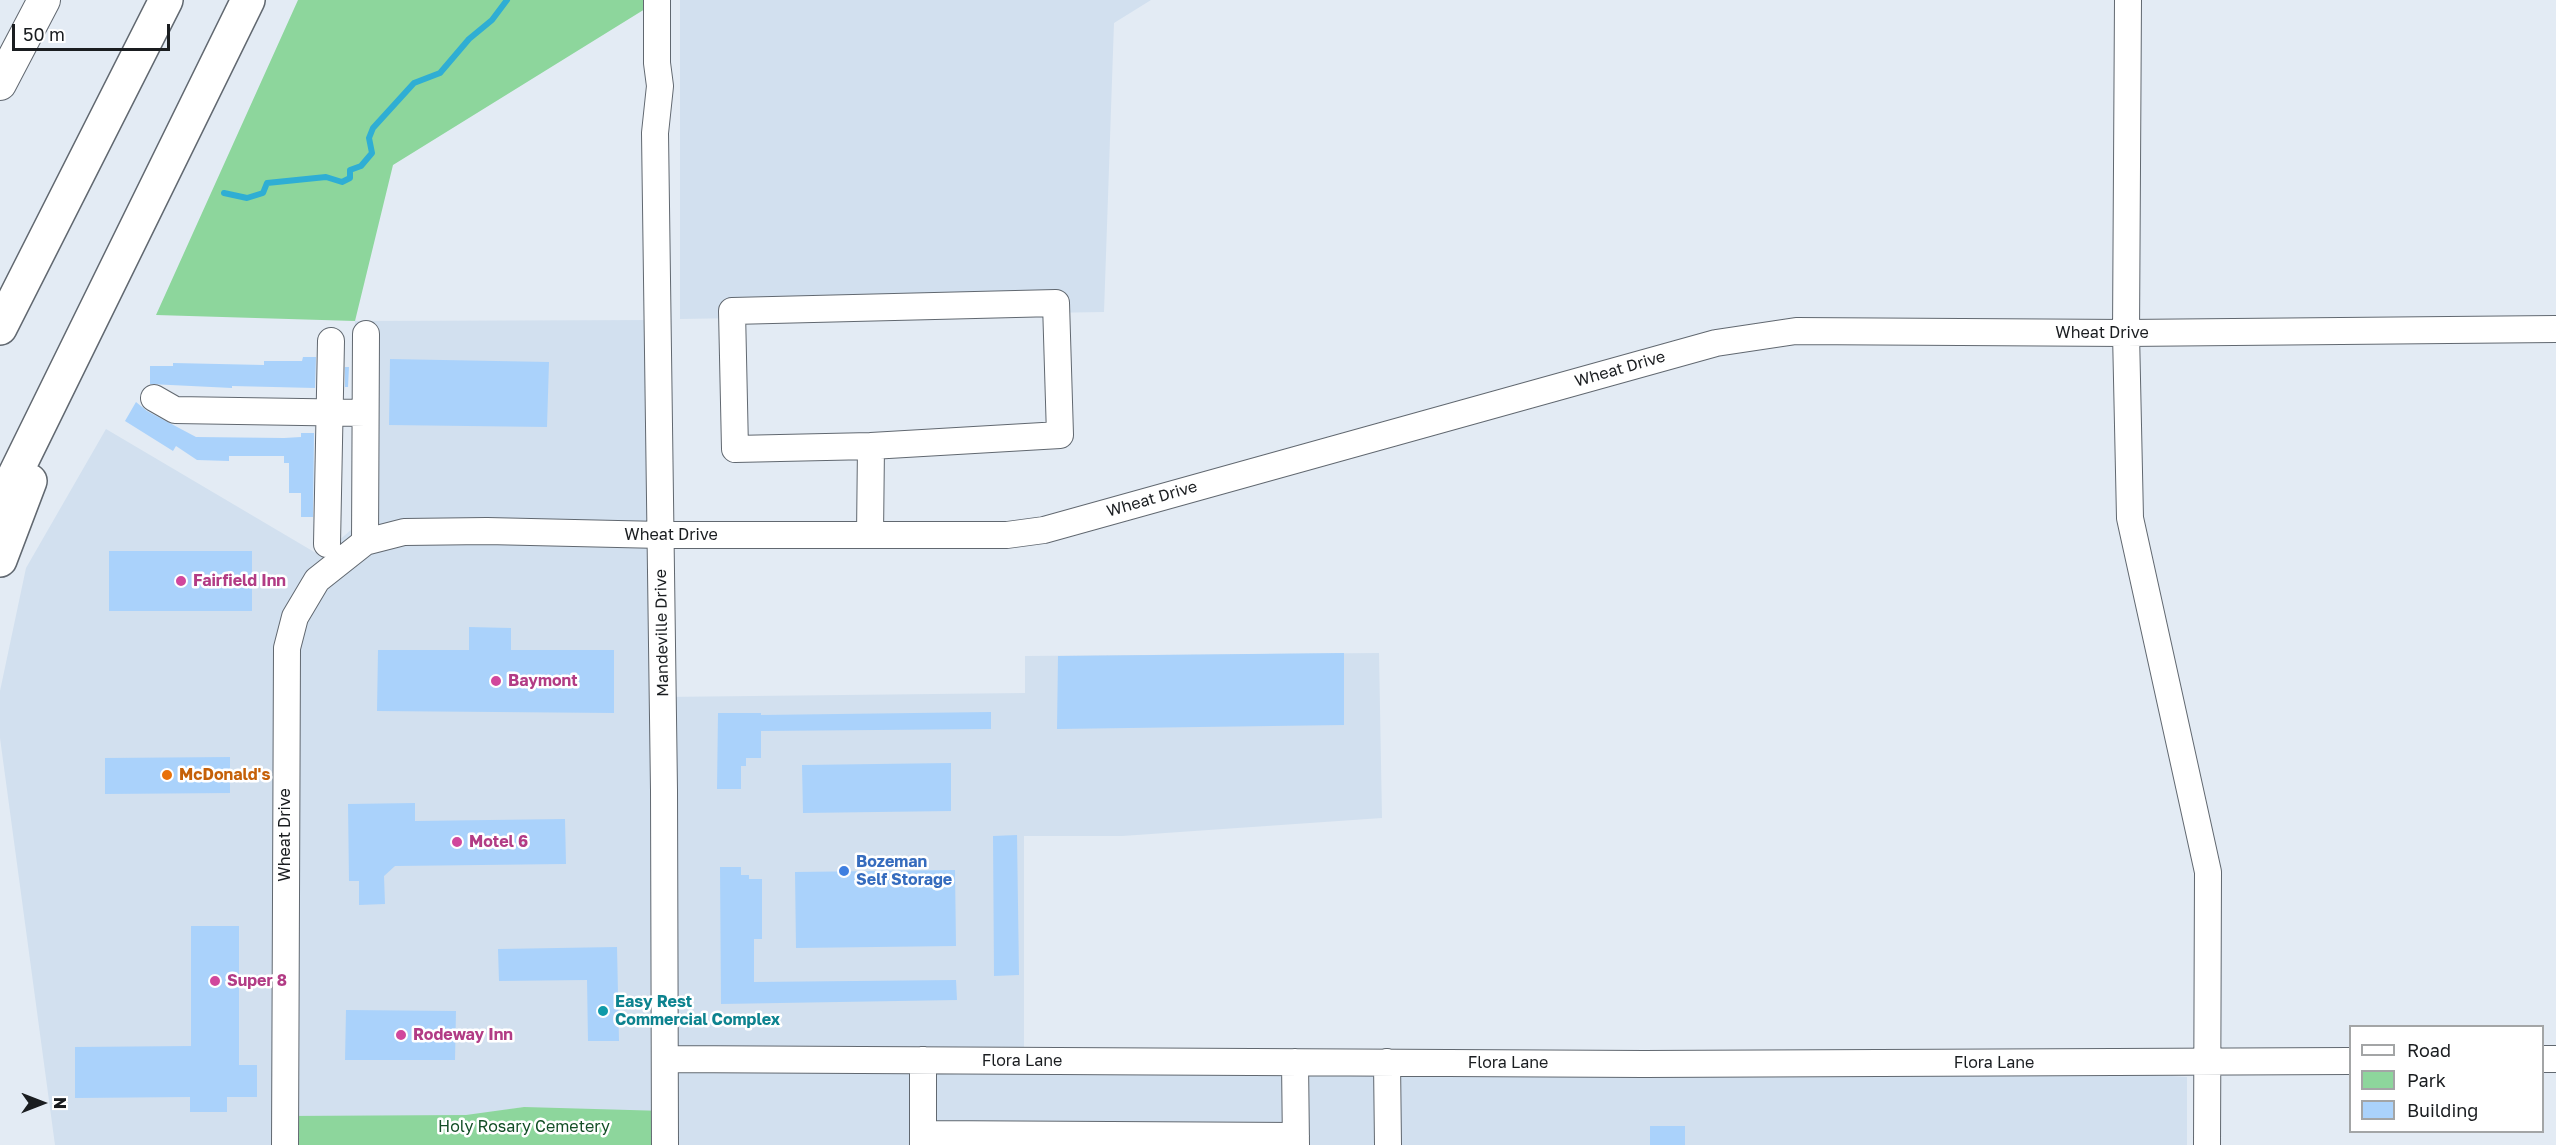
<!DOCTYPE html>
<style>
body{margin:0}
#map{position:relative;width:2556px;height:1145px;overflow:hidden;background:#e3ebf4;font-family:"Golos Text",sans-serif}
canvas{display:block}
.legend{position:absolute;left:2349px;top:1025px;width:195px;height:108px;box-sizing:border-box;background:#fff;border:2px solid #a3a5a6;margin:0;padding:8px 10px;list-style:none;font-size:18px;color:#1a1d20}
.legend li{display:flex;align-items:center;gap:12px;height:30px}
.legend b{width:30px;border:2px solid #a3a5a6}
.north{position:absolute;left:12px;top:1073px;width:60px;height:60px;-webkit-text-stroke:4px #fff;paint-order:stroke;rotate:90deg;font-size:16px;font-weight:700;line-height:24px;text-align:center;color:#1a1d20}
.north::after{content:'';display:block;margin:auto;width:21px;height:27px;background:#1a1d20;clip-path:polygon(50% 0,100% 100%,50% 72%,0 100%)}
.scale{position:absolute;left:12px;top:24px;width:158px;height:27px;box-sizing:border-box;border:3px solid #1a1d20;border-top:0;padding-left:8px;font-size:18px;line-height:21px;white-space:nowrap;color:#1a1d20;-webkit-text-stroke:4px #fff;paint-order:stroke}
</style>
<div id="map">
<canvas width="2556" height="1145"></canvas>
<ul class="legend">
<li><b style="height:8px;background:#fff"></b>Road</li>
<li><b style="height:16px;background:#8dd69c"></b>Park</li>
<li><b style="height:16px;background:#aad2fb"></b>Building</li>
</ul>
<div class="north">N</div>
<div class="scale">50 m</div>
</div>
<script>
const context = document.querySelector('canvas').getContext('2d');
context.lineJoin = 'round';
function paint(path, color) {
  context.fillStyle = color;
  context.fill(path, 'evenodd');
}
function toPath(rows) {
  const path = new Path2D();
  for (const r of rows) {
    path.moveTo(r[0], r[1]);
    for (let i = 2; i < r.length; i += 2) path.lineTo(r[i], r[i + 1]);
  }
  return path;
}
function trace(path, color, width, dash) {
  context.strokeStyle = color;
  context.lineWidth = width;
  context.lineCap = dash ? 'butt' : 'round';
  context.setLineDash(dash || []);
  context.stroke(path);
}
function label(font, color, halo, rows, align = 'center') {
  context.font = font + ' "Golos Text",sans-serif';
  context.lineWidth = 5;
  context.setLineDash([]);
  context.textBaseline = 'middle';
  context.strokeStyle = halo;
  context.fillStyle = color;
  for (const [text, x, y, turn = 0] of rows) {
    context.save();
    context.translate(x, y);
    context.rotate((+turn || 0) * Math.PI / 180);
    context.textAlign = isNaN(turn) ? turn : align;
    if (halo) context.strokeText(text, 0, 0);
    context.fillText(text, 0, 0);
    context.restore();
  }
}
const built = toPath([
 [680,0,1151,0,1114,23,1104,312,680,319],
 [658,320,662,697,1025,693,1025,656,1379,653,1382,818,1122,836,1024,836,1024,1061,2108,1072,2187,1077,2187,1145,665,1145,524,1107,285,1145,55,1145,0,738,0,691,26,568,106,429,321,556,352,529,355,321]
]);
const green = toPath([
 [298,0,645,0,645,9,393,165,355,321,156,315],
 [524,1107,665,1111,665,1145,285,1145,285,1116,466,1115]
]);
const stream = toPath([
 [224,193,247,198,263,193,267,183,326,177,342,182,350,178,350,170,361,166,372,153,369,138,373,128,414,83,440,73,469,39,492,20,507,0]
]);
const building = toPath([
 [303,357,316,357,315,388,232,386,232,388,150,384,150,366,173,366,173,363,264,365,264,361,302,361],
 [390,359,549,362,547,427,389,425],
 [345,367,349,367,348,387,345,387],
 [136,402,147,411,196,437,284,438,301,437,301,433,314,433,313,517,301,517,301,493,289,493,289,463,284,463,284,456,229,456,229,461,197,460,176,446,173,451,125,421],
 [109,551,252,551,252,611,109,611],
 [469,627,511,628,511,650,614,650,614,713,377,711,378,650,469,650],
 [1344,653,1344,725,1057,729,1058,656],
 [991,712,991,729,761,731,761,758,746,758,746,766,741,766,741,789,717,789,718,713,761,713,761,715],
 [230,757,230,793,105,794,105,758],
 [951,763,951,811,803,813,802,765],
 [415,803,415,821,565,819,566,864,395,866,384,876,385,904,359,905,359,881,349,881,348,804],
 [1017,835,1019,975,994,976,993,836],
 [720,867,741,867,741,875,749,875,749,879,762,879,762,939,754,939,754,982,956,980,957,1000,721,1004],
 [955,870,956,946,796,948,795,872],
 [191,926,239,926,239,1065,257,1065,257,1097,227,1097,227,1112,190,1112,190,1097,75,1098,75,1047,191,1046],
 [617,947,619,1041,588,1041,587,980,499,981,498,949],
 [346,1010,456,1011,455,1060,345,1060],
 [1650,1126,1685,1126,1685,1145,1650,1145]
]);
const minor = toPath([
 [657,0,657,63,660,86,655,133,664,790,665,1145],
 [2128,0,2126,333,2130,518,2208,872,2207,1145],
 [154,398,175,410,365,413],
 [870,535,871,446,735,449,732,311,1056,303,1060,435,871,446],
 [365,542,366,334],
 [327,544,331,341],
 [665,1059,1644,1064,2350,1061],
 [2542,1059,2556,1059],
 [1295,1062,1296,1145],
 [1387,1062,1388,1145],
 [923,1134,1296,1136],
 [285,1145,287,648,295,617,317,580,365,542,404,532,487,531,661,535,1007,535,1044,530,1716,343,1796,331,2126,333,2556,329],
 [923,1145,923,1060]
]);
const major = toPath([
 [0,84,44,0]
]);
const highway = toPath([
 [0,328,166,0],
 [0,505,248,0],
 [0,560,30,481]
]);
const markers = [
 [181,581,6,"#d1479c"],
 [496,681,6,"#d1479c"],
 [167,775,6,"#e8710a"],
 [457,842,6,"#d1479c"],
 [844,871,6,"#3f7fe0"],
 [215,981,6,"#d1479c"],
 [603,1011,6,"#0f9aa8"],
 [401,1035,6,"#d1479c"]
];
const streetNames = [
 ["Wheat Drive",2102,333],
 ["Wheat Drive",1620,369,-16],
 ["Wheat Drive",1152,499,-16],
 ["Wheat Drive",671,535],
 ["Mandeville Drive",662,633,-91],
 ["Wheat Drive",285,835,-90],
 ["Flora Lane",1022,1061],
 ["Flora Lane",1508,1063],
 ["Flora Lane",1994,1063]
];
const hotelNames = [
 ["Fairfield Inn",193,581],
 ["Baymont",508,681],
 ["Motel 6",469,842],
 ["Super 8",227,981],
 ["Rodeway Inn",413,1035]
];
const foodNames = [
 ["McDonald's",179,775]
];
const shopNames = [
 ["Bozeman",856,862],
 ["Self Storage",856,880]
];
const cultureNames = [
 ["Easy Rest",615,1002],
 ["Commercial Complex",615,1020]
];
const parkNames = [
 ["Holy Rosary Cemetery",524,1127]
];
paint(built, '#d2e0ef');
paint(green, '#8dd69c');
trace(stream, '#2faed4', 6);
paint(building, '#aad2fb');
trace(minor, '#616870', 28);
trace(major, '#616870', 34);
trace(highway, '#616870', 36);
trace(minor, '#fff', 26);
trace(major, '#fff', 32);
trace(highway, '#fff', 33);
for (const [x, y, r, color] of markers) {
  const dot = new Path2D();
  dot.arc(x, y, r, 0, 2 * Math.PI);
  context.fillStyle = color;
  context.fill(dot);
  trace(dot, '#fff', 2);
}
label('16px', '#1a1d20', '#fff', streetNames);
label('bold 16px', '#b23c85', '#fff', hotelNames, 'left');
label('bold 16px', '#c56008', '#fff', foodNames, 'left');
label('bold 16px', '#366cbe', '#fff', shopNames, 'left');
label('bold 16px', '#0d838f', '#fff', cultureNames, 'left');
label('16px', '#134e26', '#fff', parkNames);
</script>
